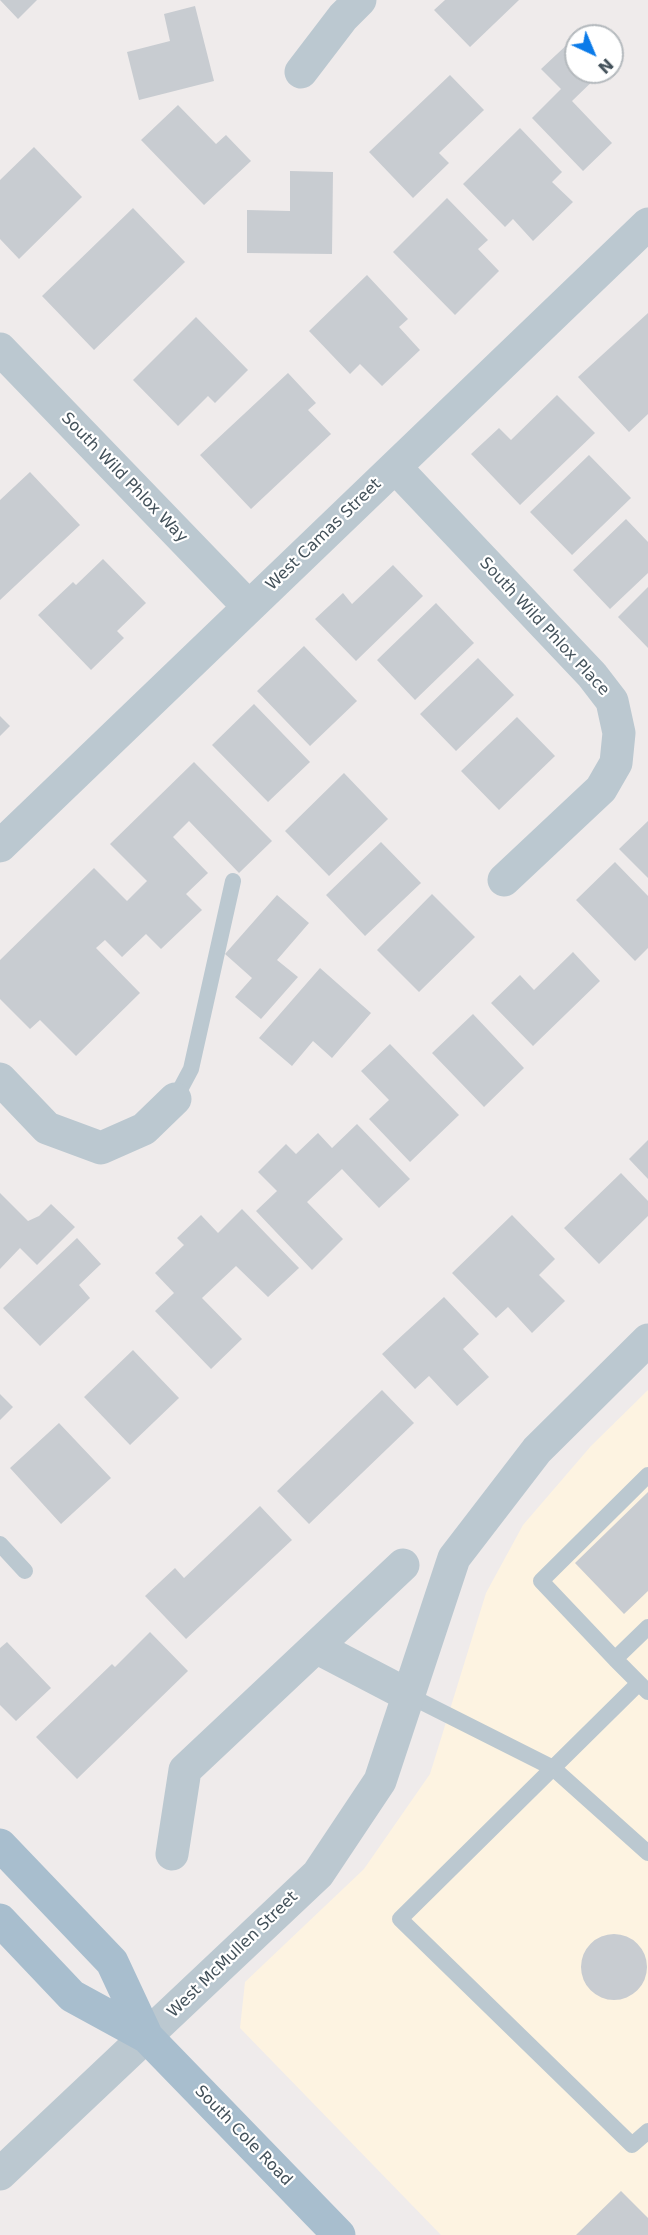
<!DOCTYPE html>
<style>
body{margin:0}
#map{position:relative;width:648px;height:2235px;overflow:hidden;background:#efebeb;font-family:"DejaVu Sans",sans-serif}
canvas{display:block}
.north{position:absolute;left:564px;top:24px;width:60px;height:60px;box-sizing:border-box;background:#fff;border:2px solid #b4b9bd;border-radius:50%;rotate:136deg;font-size:16px;font-weight:700;line-height:24px;text-align:center;color:#43515a}
.north::after{content:'';display:block;margin:auto;width:21px;height:27px;background:#0b7be9;clip-path:polygon(50% 0,100% 100%,50% 72%,0 100%)}
</style>
<div id="map">
<canvas width="648" height="2235"></canvas>
<div class="north">N</div>
</div>
<script>
const context = document.querySelector('canvas').getContext('2d');
context.lineJoin = 'round';
function paint(path, color) {
  context.fillStyle = color;
  context.fill(path, 'evenodd');
}
function toPath(rows) {
  const path = new Path2D();
  for (const r of rows) {
    if (r.length === 3) {
      path.moveTo(r[0] + r[2], r[1]);
      path.arc(r[0], r[1], r[2], 0, 2 * Math.PI);
      continue;
    }
    path.moveTo(r[0], r[1]);
    for (let i = 2; i < r.length; i += 2) path.lineTo(r[i], r[i + 1]);
  }
  return path;
}
function trace(path, color, width, dash) {
  context.strokeStyle = color;
  context.lineWidth = width;
  context.lineCap = dash ? 'butt' : 'round';
  context.setLineDash(dash || []);
  context.stroke(path);
}
function label(font, color, halo, rows, align = 'center') {
  context.font = font + ' "DejaVu Sans",sans-serif';
  context.lineWidth = 4.5;
  context.setLineDash([]);
  context.textBaseline = 'middle';
  context.strokeStyle = halo;
  context.fillStyle = color;
  for (const [text, x, y, turn = 0] of rows) {
    context.save();
    context.translate(x, y);
    context.rotate((+turn || 0) * Math.PI / 180);
    context.textAlign = isNaN(turn) ? turn : align;
    if (halo) context.strokeText(text, 0, 0);
    context.fillText(text, 0, 0);
    context.restore();
  }
}
const commercial = toPath([
 [648,1390,648,2235,441,2235,240,2028,245,1982,364,1869,430,1774,486,1593,523,1525,591,1446]
]);
const building = toPath([
 [0,0,37,0,18,19],
 [445,0,519,0,470,47,434,10],
 [195,6,214,81,139,100,127,52,170,41,164,14],
 [572,40,576,44,576,72,602,72,572,101,612,143,583,171,532,118,561,89,541,69],
 [450,75,484,110,439,153,449,163,413,198,369,152],
 [178,105,216,144,226,135,251,161,204,205,141,140],
 [520,128,562,172,552,182,573,202,533,241,513,219,505,227,463,184],
 [34,147,82,197,19,259,0,239,0,180],
 [290,171,333,172,332,254,247,253,247,210,290,211],
 [447,198,488,240,478,249,499,271,455,315,393,252],
 [133,208,185,262,94,350,42,296],
 [367,275,408,319,399,327,420,350,382,386,360,364,350,374,309,331],
 [648,313,648,414,629,432,578,377],
 [196,317,248,370,215,403,208,396,178,426,133,380],
 [288,373,316,403,308,410,331,434,251,509,200,455],
 [557,395,595,433,520,505,471,454,499,428,511,440],
 [589,455,631,498,572,555,530,512],
 [30,472,80,525,0,600,0,500],
 [626,519,648,542,648,573,610,609,573,570],
 [103,559,146,603,117,631,124,638,91,670,38,615,73,582,76,585],
 [393,565,423,596,356,661,315,619,343,593,352,604],
 [648,587,648,648,618,617],
 [436,603,474,643,415,700,377,660],
 [304,646,357,701,310,746,257,691],
 [478,658,514,695,456,751,420,714],
 [254,704,310,762,268,802,212,745],
 [0,716,10,726,0,736],
 [517,717,555,756,499,810,461,771],
 [194,762,272,841,239,873,189,821,173,837,208,873,186,894,202,910,161,949,146,934,122,957,105,940,96,948,140,993,76,1056,40,1020,30,1029,0,999,0,960,94,868,127,901,147,881,110,844],
 [344,773,388,819,329,876,285,831],
 [648,821,648,878,619,849],
 [381,842,421,883,365,936,326,895],
 [615,862,648,896,648,948,635,961,576,900],
 [432,894,475,937,419,992,377,950],
 [277,895,309,923,277,960,298,977,261,1019,235,997,252,978,225,954],
 [573,952,600,981,533,1046,491,1003,520,975,534,990],
 [320,968,371,1013,332,1058,313,1041,292,1066,259,1038],
 [473,1014,524,1068,484,1107,432,1053],
 [390,1044,459,1115,410,1162,369,1119,389,1100,361,1071],
 [357,1124,410,1179,379,1208,342,1169,307,1202,343,1239,312,1270,256,1211,277,1191,258,1172,286,1144,296,1154,318,1133,332,1148],
 [648,1140,648,1179,629,1159],
 [621,1173,648,1201,648,1216,599,1264,564,1228],
 [0,1193,28,1221,39,1216,51,1204,75,1227,37,1265,20,1248,0,1269],
 [242,1209,299,1268,268,1297,236,1266,202,1298,242,1339,211,1369,155,1311,174,1293,155,1273,184,1245,177,1238,201,1215,218,1233],
 [512,1215,555,1259,539,1275,565,1301,532,1333,508,1307,496,1318,452,1273],
 [77,1238,101,1264,79,1285,90,1298,40,1346,3,1308],
 [444,1297,479,1334,463,1349,489,1377,457,1406,429,1376,415,1389,382,1354],
 [133,1350,179,1398,130,1445,84,1397],
 [382,1390,414,1423,309,1524,277,1491],
 [0,1394,13,1407,0,1420],
 [59,1423,111,1478,61,1524,10,1468],
 [648,1492,648,1591,624,1614,575,1563],
 [260,1506,292,1540,186,1639,145,1596,175,1568,184,1578],
 [150,1632,188,1671,77,1779,36,1737,112,1664,115,1667],
 [7,1642,51,1688,16,1721,0,1705,0,1648],
 [614,1967,33],
 [621,2191,648,2218,648,2235,576,2235]
]);
const lane = toPath([
 [175,1099,191,1069,233,881],
 [0,1544,25,1571],
 [648,1627,615,1659,648,1692],
 [615,1659,541,1581,648,1475],
 [639,1683,400,1919,632,2145,648,2131],
 [408,1695,553,1768,648,1853]
]);
const street = toPath([
 [301,72,343,17,360,0],
 [0,349,249,607],
 [395,467,592,675,612,701,619,733,616,763,601,789,504,880],
 [0,846,648,224],
 [0,1079,47,1128,101,1148,144,1129,175,1099],
 [316,1647,408,1695],
 [172,1854,185,1770,403,1565],
 [0,2174,318,1874,380,1781,454,1558,537,1450,648,1340]
]);
const primary = toPath([
 [0,1845,112,1962,147,2037],
 [0,1920,72,1996,147,2037,339,2235]
]);
const streetNames = [
 ["South Wild Phlox Way",124,478,46],
 ["West Camas Street",324,535,-44],
 ["South Wild Phlox Place",544,627,47],
 ["West McMullen Street",233,1955,-44],
 ["South Cole Road",243,2136,46]
];
paint(commercial, '#fdf3e1');
paint(building, '#c8ccd1');
trace(lane, '#bbc8d0', 16);
trace(street, '#bbc8d0', 33);
trace(primary, '#a8bece', 33);
label('16px', '#43515a', '#fff', streetNames);
</script>
